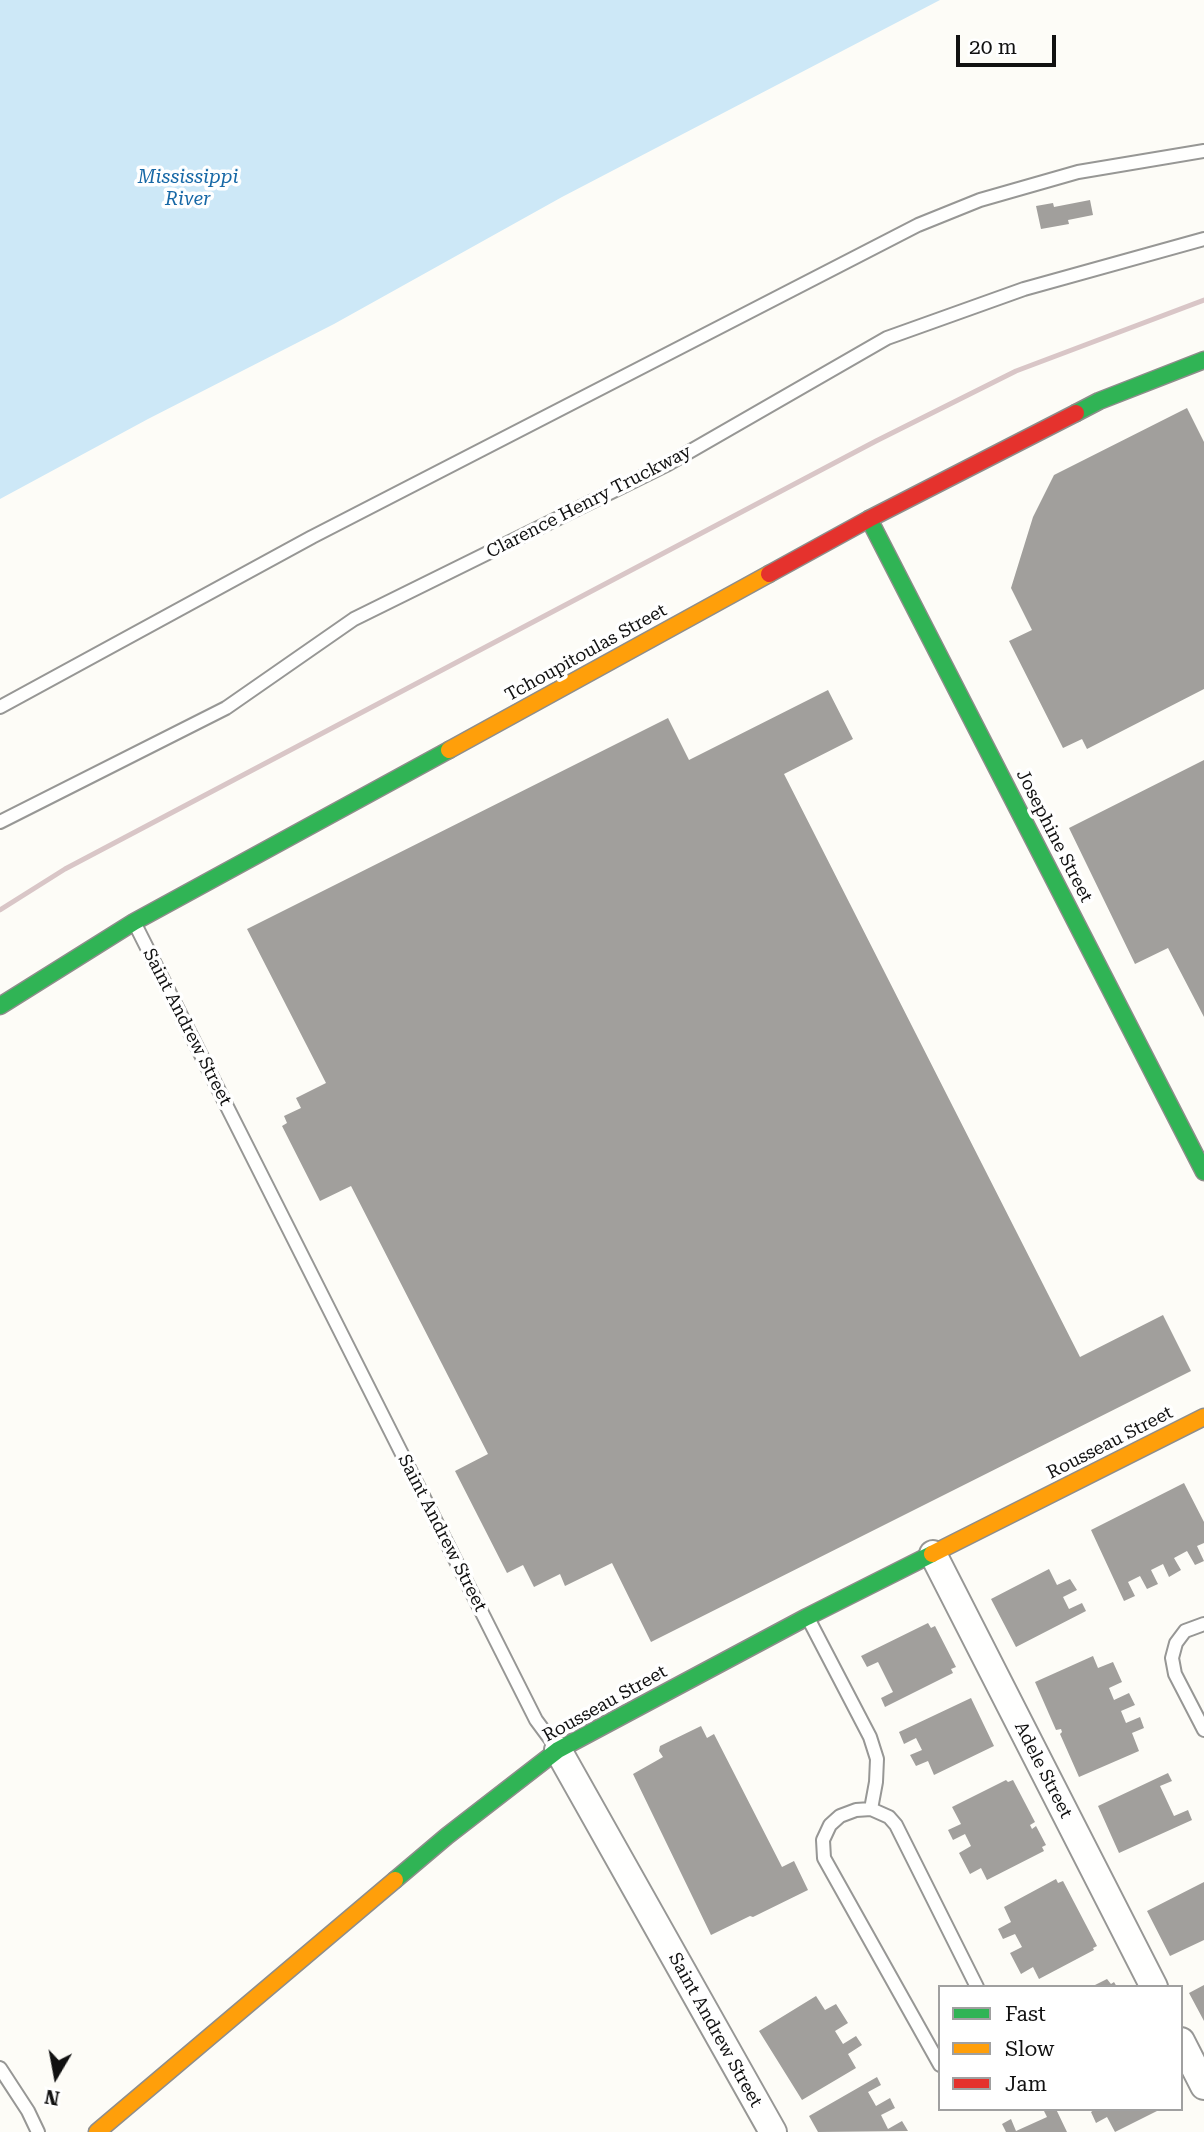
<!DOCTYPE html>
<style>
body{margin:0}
#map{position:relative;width:1204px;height:2132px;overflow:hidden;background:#fdfcf7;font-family:"Roboto Serif",serif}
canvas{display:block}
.legend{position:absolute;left:938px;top:1985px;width:245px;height:126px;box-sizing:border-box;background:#fff;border:2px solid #a0a0a0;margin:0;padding:9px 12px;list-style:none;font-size:21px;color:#111}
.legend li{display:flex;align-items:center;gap:14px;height:35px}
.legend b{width:35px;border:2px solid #a0a0a0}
.north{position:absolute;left:21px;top:2041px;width:70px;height:70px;-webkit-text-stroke:5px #fff;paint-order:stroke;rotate:190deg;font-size:19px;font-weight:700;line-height:28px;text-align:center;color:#111}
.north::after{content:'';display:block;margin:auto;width:24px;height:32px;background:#111;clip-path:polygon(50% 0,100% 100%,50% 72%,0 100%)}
.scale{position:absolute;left:956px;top:35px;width:100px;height:32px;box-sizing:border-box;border:4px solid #111;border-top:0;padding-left:9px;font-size:21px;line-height:24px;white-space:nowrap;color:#111;-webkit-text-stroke:5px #fff;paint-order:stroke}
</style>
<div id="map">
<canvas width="1204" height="2132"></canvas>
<ul class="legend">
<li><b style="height:9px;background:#30b455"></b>Fast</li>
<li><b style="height:9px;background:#ff9f0a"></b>Slow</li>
<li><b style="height:9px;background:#e5322d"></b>Jam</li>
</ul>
<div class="north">N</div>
<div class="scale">20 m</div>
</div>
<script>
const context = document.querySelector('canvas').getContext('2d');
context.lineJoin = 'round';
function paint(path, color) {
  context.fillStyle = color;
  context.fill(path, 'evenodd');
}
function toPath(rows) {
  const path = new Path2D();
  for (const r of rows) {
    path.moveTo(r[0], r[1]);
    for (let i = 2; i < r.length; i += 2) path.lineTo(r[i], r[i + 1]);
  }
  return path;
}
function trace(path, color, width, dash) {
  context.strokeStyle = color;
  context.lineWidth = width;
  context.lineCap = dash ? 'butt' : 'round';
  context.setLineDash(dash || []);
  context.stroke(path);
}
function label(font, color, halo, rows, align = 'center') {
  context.font = font + ' "Roboto Serif",serif';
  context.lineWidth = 7;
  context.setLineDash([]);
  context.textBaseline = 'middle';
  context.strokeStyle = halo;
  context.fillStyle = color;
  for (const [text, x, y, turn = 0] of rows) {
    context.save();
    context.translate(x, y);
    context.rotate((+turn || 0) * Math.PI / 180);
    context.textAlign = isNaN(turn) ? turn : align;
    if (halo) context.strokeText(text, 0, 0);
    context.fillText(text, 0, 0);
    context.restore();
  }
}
const water = toPath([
 [0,0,940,0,562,197,334,324,148,419,0,499]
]);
const building = toPath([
 [1090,200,1093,215,1068,220,1069,224,1041,229,1036,206,1053,203,1054,207],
 [1187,408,1204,442,1204,689,1087,749,1082,739,1063,748,1009,641,1032,630,1011,588,1033,517,1054,475],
 [828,690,853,739,784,774,1080,1357,1163,1315,1191,1371,651,1642,612,1563,565,1586,560,1574,534,1587,523,1565,507,1573,455,1471,488,1454,351,1186,320,1201,282,1126,287,1123,284,1116,301,1108,296,1098,326,1083,247,929,668,718,689,760],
 [1204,760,1204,1017,1168,948,1135,964,1069,828],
 [1184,1483,1204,1522,1204,1543,1197,1546,1204,1561,1195,1565,1187,1551,1174,1558,1181,1570,1169,1577,1163,1564,1151,1570,1158,1584,1147,1589,1140,1576,1128,1582,1135,1596,1124,1601,1091,1530],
 [1049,1569,1057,1585,1070,1579,1077,1590,1063,1597,1069,1609,1082,1603,1086,1611,1016,1647,991,1599],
 [928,1623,931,1628,935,1626,956,1667,951,1669,953,1673,885,1707,881,1698,893,1692,878,1662,867,1667,861,1656],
 [1093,1656,1098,1668,1113,1662,1122,1682,1109,1688,1114,1700,1129,1693,1135,1705,1121,1711,1126,1723,1140,1717,1144,1728,1132,1733,1139,1751,1079,1777,1060,1734,1062,1732,1061,1729,1056,1730,1035,1682],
 [971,1698,994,1746,934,1775,928,1761,916,1766,910,1755,922,1750,916,1738,904,1744,899,1732],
 [701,1726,707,1738,714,1734,782,1867,794,1861,808,1890,753,1917,750,1916,711,1935,633,1774,663,1757,659,1751,660,1746],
 [1168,1773,1172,1781,1160,1786,1174,1816,1188,1810,1192,1820,1119,1853,1098,1806],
 [1006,1780,1008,1782,1013,1780,1035,1822,1030,1825,1032,1829,1036,1826,1046,1845,1042,1847,1044,1851,987,1880,981,1868,970,1874,959,1853,971,1846,965,1834,953,1840,948,1830,961,1824,952,1807],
 [1056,1879,1058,1883,1063,1881,1097,1946,1093,1948,1094,1950,1039,1979,1033,1967,1021,1974,1010,1953,1022,1947,1015,1934,1003,1939,998,1929,1011,1922,1004,1907],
 [1204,1882,1204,1940,1170,1956,1147,1911],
 [1107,1979,1111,1984,1114,1982,1117,1987,1091,1987],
 [1204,1985,1204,2021,1189,1993],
 [816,1996,825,2010,836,2004,848,2023,835,2031,843,2044,856,2036,862,2045,848,2054,856,2068,802,2100,759,2031],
 [877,2077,881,2085,868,2092,876,2106,890,2098,895,2108,881,2115,888,2129,902,2121,908,2131,818,2132,809,2116],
 [1043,2109,1056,2109,1067,2132,1006,2132,1002,2124,1011,2119,1016,2131,1047,2117],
 [1095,2109,1161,2109,1115,2132,1107,2117,1096,2123,1091,2112]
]);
const lane = toPath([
 [0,707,312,537,918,225,980,200,1078,172,1204,151],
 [0,822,226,708,354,619,668,464,887,338,1024,289,1204,239],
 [136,926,536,1720,556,1747],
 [809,1620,870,1737,877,1759,876,1782,871,1809],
 [1204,1624,1185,1631,1176,1643,1172,1658,1175,1674,1204,1730],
 [940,2065,824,1858,823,1840,830,1825,840,1816,856,1810,871,1809,889,1817,896,1825,977,1987],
 [0,2068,28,2111,38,2132]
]);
const street = toPath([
 [933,1554,1154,1987],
 [558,1750,773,2132],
 [1181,2041,1204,2086]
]);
const fast = toPath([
 [1076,413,1099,401,1204,360],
 [869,519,1204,1172],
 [0,1006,134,922,449,750],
 [395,1880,447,1836,558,1750,807,1617,932,1554]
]);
const slow = toPath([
 [449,750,769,574],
 [932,1554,1204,1417],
 [97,2132,395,1880]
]);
const jam = toPath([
 [769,574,869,519,1076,413]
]);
const rail = toPath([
 [0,910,65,869,876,441,1016,371,1204,300]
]);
const streetNames = [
 ["Clarence Henry Truckway",589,502,-27],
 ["Tchoupitoulas Street",586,653,-29],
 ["Josephine Street",1054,836,63],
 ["Saint Andrew Street",187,1027,63],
 ["Rousseau Street",1110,1443,-27],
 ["Saint Andrew Street",442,1533,63],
 ["Rousseau Street",605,1704,-29],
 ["Adele Street",1043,1770,63],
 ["Saint Andrew Street",715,2030,61]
];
const waterNames = [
 ["Mississippi",188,177],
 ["River",188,199]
];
paint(water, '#cde8f7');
paint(building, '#a19f9c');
trace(lane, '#979795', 16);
trace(street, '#979795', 30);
trace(fast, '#8e8d8b', 19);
trace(slow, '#8e8d8b', 19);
trace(jam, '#8e8d8b', 19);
trace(lane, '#fffffe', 12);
trace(street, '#fffffe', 26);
trace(fast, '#30b455', 16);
trace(slow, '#ff9f0a', 16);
trace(jam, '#e5322d', 16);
trace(rail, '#d9c6c7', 5);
label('18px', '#111', '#fff', streetNames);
label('italic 19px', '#1768a6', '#fff', waterNames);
</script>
